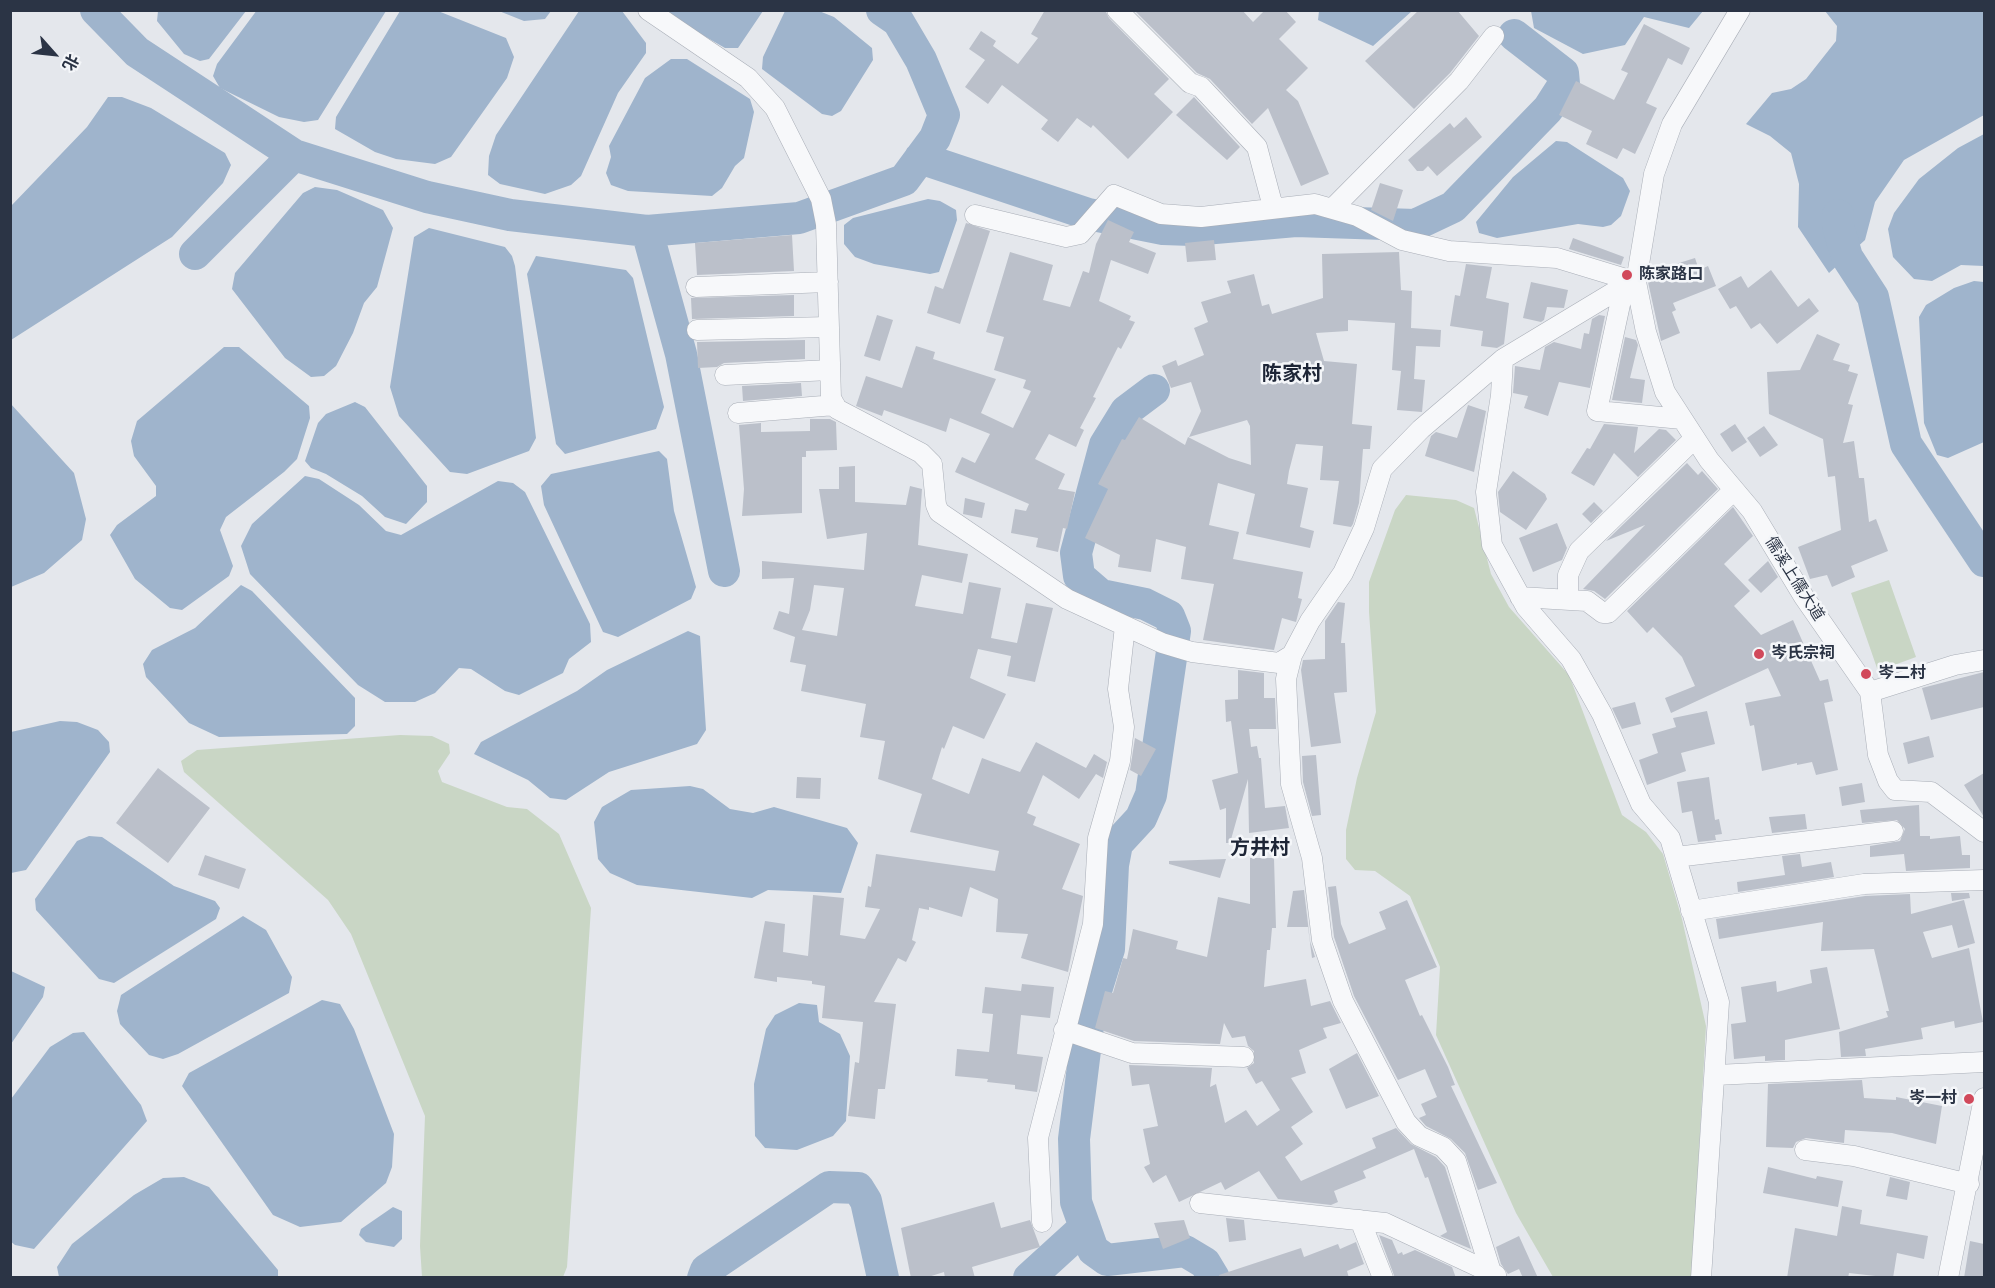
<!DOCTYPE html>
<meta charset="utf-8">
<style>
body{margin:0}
#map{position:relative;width:1995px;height:1288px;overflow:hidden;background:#e4e7ec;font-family:"DejaVu Sans","Noto Sans SC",sans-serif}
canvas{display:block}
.frame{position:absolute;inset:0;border:12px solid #2b3445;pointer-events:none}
.north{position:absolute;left:24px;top:24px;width:60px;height:60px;-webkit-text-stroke:4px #f4f6f9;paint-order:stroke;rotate:117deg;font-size:16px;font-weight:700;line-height:24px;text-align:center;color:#2b3445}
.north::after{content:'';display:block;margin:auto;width:21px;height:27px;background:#2b3445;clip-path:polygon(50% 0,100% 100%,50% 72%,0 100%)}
</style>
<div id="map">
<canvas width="1995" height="1288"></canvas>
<div class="frame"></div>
<div class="north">北</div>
</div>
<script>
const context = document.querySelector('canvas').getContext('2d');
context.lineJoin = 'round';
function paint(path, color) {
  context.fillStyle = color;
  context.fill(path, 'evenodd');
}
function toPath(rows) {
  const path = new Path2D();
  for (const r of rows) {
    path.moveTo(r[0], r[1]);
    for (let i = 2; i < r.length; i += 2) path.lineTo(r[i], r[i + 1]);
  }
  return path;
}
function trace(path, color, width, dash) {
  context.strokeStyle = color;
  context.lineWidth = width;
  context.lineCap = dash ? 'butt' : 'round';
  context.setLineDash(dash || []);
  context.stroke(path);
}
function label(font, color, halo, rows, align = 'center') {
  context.font = font + ' "DejaVu Sans","Noto Sans SC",sans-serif';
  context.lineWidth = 5;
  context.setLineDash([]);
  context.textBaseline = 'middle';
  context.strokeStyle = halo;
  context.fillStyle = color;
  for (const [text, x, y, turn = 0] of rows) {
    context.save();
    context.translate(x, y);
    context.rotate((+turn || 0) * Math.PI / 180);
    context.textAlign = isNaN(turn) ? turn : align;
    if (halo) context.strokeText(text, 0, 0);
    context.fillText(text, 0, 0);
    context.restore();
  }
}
const green = toPath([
 [1406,495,1456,500,1474,508,1491,574,1509,607,1569,675,1622,815,1646,832,1663,854,1682,919,1706,1026,1692,1277,1553,1277,1516,1213,1436,1035,1440,967,1410,896,1375,871,1355,870,1346,859,1346,830,1357,778,1376,712,1369,612,1369,582,1395,510],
 [1889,580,1916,657,1878,671,1851,593],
 [400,735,432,736,449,744,450,753,438,771,442,782,507,807,527,809,559,834,591,908,567,1267,563,1277,422,1277,420,1246,425,1116,351,934,328,900,184,772,181,761,197,750]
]);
const water = toPath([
 [257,10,386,10,386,11,318,120,304,122,279,117,220,88,213,76,217,64],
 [158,11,158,10,246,11,209,59,200,61,184,54,157,21],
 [400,11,438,11,506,38,514,57,507,78,451,157,435,164,396,159,375,152,335,129,336,117],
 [499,11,551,10,551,11,545,19,524,21],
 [579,11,622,11,646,43,646,53,618,93,581,176,571,185,545,194,500,184,488,175,489,156,496,135],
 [661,11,763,11,738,48,725,48],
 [785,11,819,11,834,17,872,48,873,60,841,111,832,116,822,114,762,69,763,57],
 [1319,11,1319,10,1412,11,1373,46,1318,20],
 [1531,11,1531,10,1703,11,1689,28,1644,17,1625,45,1583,54,1534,28],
 [1825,11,1984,11,1984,115,1904,160,1875,202,1865,240,1829,273,1798,227,1799,184,1791,153,1770,136,1746,124,1772,93,1791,89,1806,79,1836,41,1837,26],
 [671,59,687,59,750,99,754,112,744,158,735,166,722,188,712,196,628,191,611,185,606,173,611,157,609,146,645,78],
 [108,97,122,97,151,108,225,153,231,165,223,183,172,237,11,340,11,206,87,127],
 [1984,134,1984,266,1961,265,1932,281,1914,279,1893,257,1888,229,1894,213,1919,179,1958,148],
 [1556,141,1567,142,1623,178,1630,191,1621,216,1611,225,1603,227,1578,224,1497,238,1479,233,1476,222,1513,177],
 [315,187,337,190,383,210,393,228,377,287,364,303,353,333,336,366,324,376,311,377,285,358,232,289,235,273,303,193],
 [928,199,940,201,956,210,957,220,939,272,930,274,874,264,855,257,844,244,844,225,853,218],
 [429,228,505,247,512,256,515,266,536,438,529,451,467,474,450,472,399,416,390,387,414,237],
 [536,256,626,270,633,278,664,407,656,429,565,454,556,444,527,274],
 [1974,281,1984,282,1984,442,1948,458,1937,455,1924,423,1919,317,1926,305,1954,288],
 [224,347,239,347,309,406,310,418,297,459,284,472,226,517,220,530,233,566,229,576,182,610,170,608,135,579,110,535,117,525,156,496,156,486,134,456,131,441,137,421],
 [355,402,365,407,427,486,427,502,406,524,385,517,362,496,326,474,311,468,305,461,318,423,326,414],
 [10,403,74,473,86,519,82,540,44,573,11,587],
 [659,451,667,459,674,511,696,587,691,599,618,637,603,632,544,505,541,486,551,474],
 [305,476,319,479,359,505,386,531,401,535,498,481,513,483,525,492,590,624,591,642,569,659,563,673,519,695,505,691,471,669,459,668,435,693,415,702,385,702,358,685,250,574,241,546,252,524],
 [241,585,252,591,355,698,355,726,347,734,219,737,189,723,146,677,143,664,152,650,195,628],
 [688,631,700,636,706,730,697,744,609,772,566,800,550,798,528,780,474,754,481,742,577,691,607,670],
 [60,721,77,722,98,730,109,742,110,752,26,870,11,873,11,732],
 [690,786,703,789,730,809,753,813,774,807,847,828,858,843,841,893,768,890,752,898,637,885,610,873,598,859,594,822,602,807,631,790],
 [89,836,102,837,174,886,215,901,220,908,216,919,114,983,99,979,36,910,35,899,77,841],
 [243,916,266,930,292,977,289,993,178,1054,163,1059,149,1055,120,1024,117,1011,121,995],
 [11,971,45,987,43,997,11,1044],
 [322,1000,340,1004,354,1029,394,1134,392,1167,386,1183,341,1222,300,1227,273,1215,182,1086,189,1073],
 [799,1003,817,1005,819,1022,840,1034,850,1056,846,1121,833,1136,797,1150,765,1148,755,1136,754,1084,766,1029,775,1015],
 [84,1032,141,1105,147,1121,34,1249,15,1245,10,1241,11,1099,50,1047,73,1033],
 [184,1177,209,1187,278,1270,278,1277,59,1277,57,1267,72,1244,134,1195,163,1178],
 [393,1207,402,1211,402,1239,394,1247,366,1242,359,1235,361,1229]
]);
const river = toPath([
 [96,10,137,52,294,155,427,197,510,215,647,231,799,218,904,180,935,138,944,115,921,60,898,21,882,10],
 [920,158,1088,214,1163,229,1192,230,1296,221,1415,225,1453,207,1548,109,1564,84,1563,73,1514,35],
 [1838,215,1838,226,1847,257,1873,297,1906,444,1984,561],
 [647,231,681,354,724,571],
 [195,254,294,155],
 [1154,390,1126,411,1105,445,1076,553,1079,576,1101,595,1145,604,1169,616,1175,631,1151,795,1141,818,1117,844,1113,865,1109,949,1090,1010,1074,1139,1076,1202,1093,1250,1107,1260,1185,1251,1205,1263,1214,1278],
 [703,1278,706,1270,829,1187,858,1188,866,1201,883,1278],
 [1029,1278,1085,1227]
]);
const building = toPath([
 [1045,10,1105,10,1109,18,1169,79,1154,94,1173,112,1128,159,1093,125,1091,128,1077,118,1058,142,1041,129,1048,120,1002,85,988,104,965,87,985,60,969,49,981,31,996,41,993,46,1018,64,1038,38,1031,34],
 [1134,10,1242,10,1253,22,1265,10,1285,10,1296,22,1279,39,1308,68,1286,90,1298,101,1329,174,1301,186,1268,108,1252,124,1210,79,1197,73],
 [1419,10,1457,10,1479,36,1450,73,1414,109,1365,61],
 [1644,24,1690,48,1682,65,1668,58,1646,103,1657,108,1635,154,1623,148,1617,159,1586,144,1592,131,1559,115,1576,81,1614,100,1628,73,1621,70],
 [1194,97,1240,147,1227,160,1176,115],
 [1466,117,1482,137,1437,176,1428,166,1423,171,1417,171,1408,160,1450,123,1454,128],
 [1380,183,1403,190,1393,221,1371,210],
 [1108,220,1134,232,1129,242,1156,253,1148,274,1111,260,1099,301,1131,316,1129,320,1135,322,1121,349,1118,347,1093,397,1096,398,1080,428,1084,430,1076,447,1049,434,1035,459,1065,474,1058,489,1075,492,1067,529,1063,528,1058,552,1036,547,1038,538,1011,533,1015,509,1026,511,1029,504,955,472,962,457,975,463,990,434,950,418,946,432,884,410,882,416,856,406,866,376,902,388,916,346,935,352,933,359,996,379,981,413,1013,428,1031,391,1023,388,1026,380,994,370,1004,337,986,332,1010,252,1053,265,1043,300,1070,307,1083,271,1089,273,1096,244],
 [966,223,990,231,960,324,927,313,935,286,943,289],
 [792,235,794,271,697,275,695,243],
 [1573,238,1624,257,1621,265,1569,249],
 [1214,240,1216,260,1187,262,1185,243],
 [1399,252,1401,290,1412,291,1411,328,1441,330,1440,347,1416,346,1414,379,1425,380,1422,412,1397,410,1401,371,1392,370,1395,323,1348,320,1348,331,1316,333,1324,361,1357,364,1352,424,1372,426,1370,449,1363,449,1359,503,1353,524,1351,527,1333,524,1339,481,1320,480,1323,446,1296,444,1289,471,1287,484,1308,488,1300,527,1314,531,1310,548,1246,534,1255,494,1218,483,1209,525,1239,532,1233,559,1303,572,1298,598,1302,599,1296,622,1282,618,1274,650,1203,640,1214,584,1181,579,1186,547,1156,539,1151,572,1118,567,1120,555,1085,538,1108,489,1098,484,1122,439,1125,440,1139,417,1185,445,1188,437,1229,458,1251,465,1250,426,1247,420,1189,437,1201,411,1191,382,1171,388,1162,366,1176,360,1178,366,1204,355,1194,328,1208,322,1201,302,1231,293,1227,281,1254,274,1262,306,1269,304,1272,314,1323,298,1322,254],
 [1695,258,1699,270,1708,266,1716,286,1673,303,1676,310,1672,312,1680,333,1661,341,1648,282,1650,272],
 [1466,264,1492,267,1486,298,1509,303,1504,344,1497,348,1481,346,1483,331,1450,326,1455,295,1460,296],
 [1771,270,1798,307,1809,298,1819,311,1777,344,1760,323,1751,329,1736,306,1730,309,1718,289,1741,276,1748,288],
 [1531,282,1568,290,1564,308,1547,307,1544,320,1541,322,1523,318],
 [794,295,794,316,692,319,691,298],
 [877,315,893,320,880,361,864,356],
 [1599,315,1605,316,1590,388,1559,382,1548,416,1524,408,1528,396,1513,393,1515,366,1540,370,1545,347,1554,342,1581,349,1584,333,1589,334,1592,319],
 [1817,334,1840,344,1833,360,1850,365,1848,371,1858,374,1848,404,1853,405,1843,443,1854,441,1859,478,1864,478,1869,522,1876,519,1888,551,1851,566,1855,577,1832,587,1827,575,1810,579,1798,547,1841,530,1835,476,1828,477,1823,439,1769,414,1767,372,1800,370],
 [1625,337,1636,340,1638,345,1630,378,1645,380,1642,403,1612,400],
 [805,340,805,359,724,363,717,367,698,368,697,342],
 [801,383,802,396,743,401,742,386],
 [1468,405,1486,411,1474,472,1425,456,1431,436,1436,432,1457,438],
 [810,419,830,419,836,422,837,450,806,451,806,457,802,457,802,513,742,516,744,489,739,425,761,423,761,432,810,431],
 [1604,424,1638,427,1634,453,1659,429,1666,430,1676,440,1638,477,1614,453,1594,486,1571,473,1587,448,1590,449],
 [1735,424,1747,442,1732,452,1720,434],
 [1764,426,1778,445,1760,457,1747,438],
 [1687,463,1698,475,1702,471,1718,489,1605,599,1594,591,1583,589,1645,525,1606,541],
 [855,466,855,502,906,505,910,486,922,489,918,545,968,554,962,583,922,575,915,606,963,614,969,582,1001,588,991,638,1017,643,1026,603,1053,608,1035,682,1007,676,1011,656,978,649,970,678,1006,694,984,739,953,726,944,749,942,747,932,779,969,794,982,758,1020,772,1036,742,1086,768,1094,754,1107,762,1103,778,1096,774,1079,799,1043,775,1027,813,1036,817,1033,825,1080,844,1062,889,1083,896,1068,972,1021,958,1028,934,996,932,998,899,970,887,962,917,929,907,929,910,919,908,912,940,916,942,906,962,898,958,874,1002,896,1004,885,1089,878,1089,875,1119,848,1116,855,1062,859,1063,863,1022,822,1018,825,986,812,984,812,981,777,977,777,982,754,978,765,921,785,924,783,952,808,956,813,895,844,898,840,935,865,939,880,909,865,907,868,886,871,887,876,854,995,871,999,851,910,832,922,794,878,779,885,741,860,737,866,704,801,691,806,665,790,662,795,637,773,629,779,611,789,614,794,578,762,579,762,561,864,570,867,533,827,539,819,489,839,489,839,467],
 [814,585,844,588,837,636,802,630,810,610],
 [1513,471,1545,494,1547,499,1526,530,1500,512,1498,492],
 [965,498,985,503,982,518,963,514],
 [1594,502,1603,511,1591,523,1582,514],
 [1733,507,1753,536,1724,564,1750,591,1734,606,1761,635,1793,620,1820,681,1828,679,1833,701,1824,703,1838,770,1816,775,1812,762,1797,765,1797,763,1762,771,1754,725,1750,726,1745,703,1781,696,1768,668,1671,713,1665,698,1695,686,1682,657,1653,627,1647,633,1627,611],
 [1557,523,1567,548,1562,560,1533,572,1519,538],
 [1768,561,1778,577,1761,593,1748,580],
 [1338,602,1345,603,1341,643,1345,643,1347,692,1334,693,1341,743,1311,747,1301,670,1303,660,1325,659,1325,621],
 [1238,670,1264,673,1264,698,1275,698,1276,729,1249,729,1251,747,1257,746,1259,758,1261,758,1265,808,1285,806,1289,828,1249,833,1248,779,1230,843,1226,843,1226,808,1220,810,1212,780,1238,773,1231,721,1226,722,1225,700,1238,699],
 [1984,672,1984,707,1931,720,1922,688],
 [1635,702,1641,724,1622,729,1612,708],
 [1707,711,1715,744,1681,753,1686,771,1647,785,1639,760,1658,753,1652,734,1676,727,1673,718],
 [1929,736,1934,757,1908,764,1903,743],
 [1135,738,1156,749,1141,776,1130,770],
 [1316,755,1321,815,1312,816,1303,782,1302,756],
 [158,768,210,808,168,863,116,823],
 [1984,773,1984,817,1964,785],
 [797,777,821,778,820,799,796,798],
 [1709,777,1715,820,1719,819,1722,834,1715,835,1716,840,1698,842,1692,811,1682,813,1677,782],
 [1862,783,1865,802,1842,806,1839,787],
 [1919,805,1920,836,1930,836,1930,839,1960,836,1962,855,1970,855,1970,868,1906,871,1904,854,1870,857,1870,846,1900,841,1905,829,1897,820,1862,823,1860,810],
 [1805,814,1807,829,1772,833,1769,817],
 [1800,854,1802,867,1831,862,1834,877,1738,892,1737,882,1785,875,1782,856],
 [205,855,246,869,239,889,198,875],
 [1250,858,1274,858,1276,928,1272,928,1270,950,1267,950,1264,987,1306,979,1311,1006,1330,1001,1341,1023,1323,1028,1327,1038,1299,1050,1306,1073,1291,1078,1313,1112,1291,1127,1303,1144,1285,1157,1301,1181,1376,1148,1372,1138,1396,1128,1411,1144,1436,1157,1445,1167,1471,1249,1440,1236,1447,1232,1428,1177,1425,1178,1414,1149,1363,1171,1366,1178,1334,1191,1338,1202,1331,1205,1278,1199,1259,1171,1225,1190,1221,1182,1179,1202,1166,1175,1153,1183,1144,1167,1150,1164,1143,1129,1158,1126,1149,1084,1132,1086,1129,1065,1212,1068,1210,1087,1216,1084,1225,1123,1246,1110,1257,1126,1280,1110,1262,1081,1256,1084,1247,1068,1254,1063,1254,1051,1248,1046,1245,1036,1232,1038,1224,1023,1220,1044,1134,1041,1095,1028,1105,991,1113,993,1123,958,1127,959,1133,929,1178,941,1176,949,1207,957,1218,897,1250,904],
 [1226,859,1220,878,1169,864,1169,861],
 [1336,886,1341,924,1349,944,1386,929,1379,912,1407,900,1437,967,1405,980,1420,1016,1422,1015,1448,1067,1455,1085,1451,1086,1497,1183,1478,1190,1465,1153,1451,1139,1426,1126,1419,1118,1426,1115,1421,1104,1437,1097,1425,1069,1398,1080,1354,996,1334,937,1328,887],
 [1304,890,1310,941,1315,957,1312,958,1308,927,1287,927,1293,891],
 [1951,893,1969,893,1970,898,1952,901],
 [1910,894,1911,914,1964,900,1975,943,1958,948,1952,925,1923,932,1932,958,1969,948,1983,1022,1955,1028,1954,1021,1921,1028,1923,1039,1865,1049,1866,1056,1841,1057,1839,1032,1888,1017,1886,1011,1889,1011,1874,949,1821,951,1823,922,1719,939,1716,919,1865,896],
 [1827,967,1840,1029,1785,1040,1785,1060,1765,1061,1765,1056,1734,1059,1731,1024,1746,1022,1741,987,1776,981,1777,992,1812,983,1810,970],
 [1022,984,1054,987,1050,1018,1021,1015,1017,1054,1043,1057,1037,1092,1015,1089,1015,1085,987,1082,988,1079,955,1076,957,1049,989,1052,993,1014,982,1013,985,987,1021,991],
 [1357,1053,1379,1096,1346,1109,1329,1069],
 [1862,1080,1864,1098,1896,1100,1896,1097,1942,1106,1936,1144,1892,1133,1845,1130,1844,1143,1806,1138,1796,1142,1793,1148,1766,1147,1768,1084],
 [1768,1167,1816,1179,1817,1176,1843,1181,1838,1207,1763,1193],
 [1890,1177,1910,1182,1907,1200,1886,1196],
 [994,1202,1001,1228,1030,1220,1040,1247,972,1267,975,1278,945,1278,944,1272,925,1278,911,1278,901,1228],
 [1842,1206,1862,1210,1860,1224,1928,1236,1924,1259,1897,1253,1893,1278,1849,1273,1848,1278,1787,1278,1795,1228,1837,1236],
 [1226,1218,1244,1220,1246,1240,1229,1242],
 [1184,1220,1190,1238,1163,1249,1154,1223],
 [1379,1235,1392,1240,1398,1254,1402,1252,1403,1255,1415,1250,1452,1267,1456,1278,1395,1278],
 [1519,1236,1538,1278,1523,1278,1519,1269,1508,1274,1501,1264,1496,1247],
 [1970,1241,1984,1244,1984,1278,1964,1278],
 [1356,1242,1364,1264,1347,1271,1349,1278,1220,1278,1219,1275,1301,1248,1304,1257,1338,1244,1340,1249]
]);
const minor = toPath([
 [648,10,748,78,775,108,821,199,826,224,831,398,837,409,921,453,932,464,936,505,939,512,1067,599,1162,643,1192,652,1279,663,1292,655],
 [1117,10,1190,83,1201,87,1257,147,1273,207],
 [1740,10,1672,124,1654,174,1636,282,1646,332,1665,392,1709,460,1752,511,1804,597,1870,692,1878,755,1888,781,1895,790,1931,792,1984,832],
 [1333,208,1459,81,1494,36],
 [975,215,1066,237,1080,234,1114,195,1161,214,1201,217,1315,204,1357,216,1402,240,1449,251,1557,258,1636,282],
 [1624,286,1597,411,1682,419],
 [696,287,828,282],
 [697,330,829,327],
 [1503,359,1501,395,1486,492,1492,545,1526,607,1571,659,1602,714,1641,804,1670,838,1719,1002,1701,1278],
 [725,375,830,370],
 [738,413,835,405],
 [1520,597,1587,601,1603,613,1608,613,1734,490],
 [1568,599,1568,575,1579,551,1695,438],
 [1870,692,1955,665,1984,660],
 [1676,857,1893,831],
 [1691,911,1864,884,1984,880],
 [1064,1030,1132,1053,1244,1057],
 [1716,1075,1984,1062],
 [1805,1150,1854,1156,1969,1184],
 [1200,1203,1385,1223,1496,1275],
 [1360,1220,1383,1278],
 [1042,1222,1038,1138,1093,924,1098,838,1120,761,1124,727,1118,689,1125,626],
 [1491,1272,1456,1161,1443,1147,1419,1136,1406,1122,1343,1001,1322,940,1312,858,1291,784,1286,679,1292,655,1310,621,1343,573,1364,528,1382,469,1421,429,1503,359,1624,286,1636,282],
 [1948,1278,1984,1098]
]);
const markers = [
 [1627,275,6,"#d1495b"],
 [1759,654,6,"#d1495b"],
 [1866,674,6,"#d1495b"],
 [1969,1099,6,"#d1495b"]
];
const poiNames = [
 ["陈家路口",1639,275],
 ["岑氏宗祠",1771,654],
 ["岑二村",1878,674],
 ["岑一村",1957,1099,"right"]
];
const streetNames = [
 ["儒溪上儒大道",1794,579,58]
];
const quarterNames = [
 ["陈家村",1292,375],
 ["方井村",1260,849]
];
paint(green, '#c9d6c5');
paint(water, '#9fb4cc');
trace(river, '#9fb4cc', 32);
paint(building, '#bbc0ca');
trace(minor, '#a9aeb7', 21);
trace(minor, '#f7f8fa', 20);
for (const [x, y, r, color] of markers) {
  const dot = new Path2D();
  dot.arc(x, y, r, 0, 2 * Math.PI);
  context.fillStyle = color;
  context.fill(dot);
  trace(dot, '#f4f6f9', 2);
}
label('bold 16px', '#2b3445', '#f4f6f9', poiNames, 'left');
label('16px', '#2b3445', '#f4f6f9', streetNames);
label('bold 20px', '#1d2536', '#f4f6f9', quarterNames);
</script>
